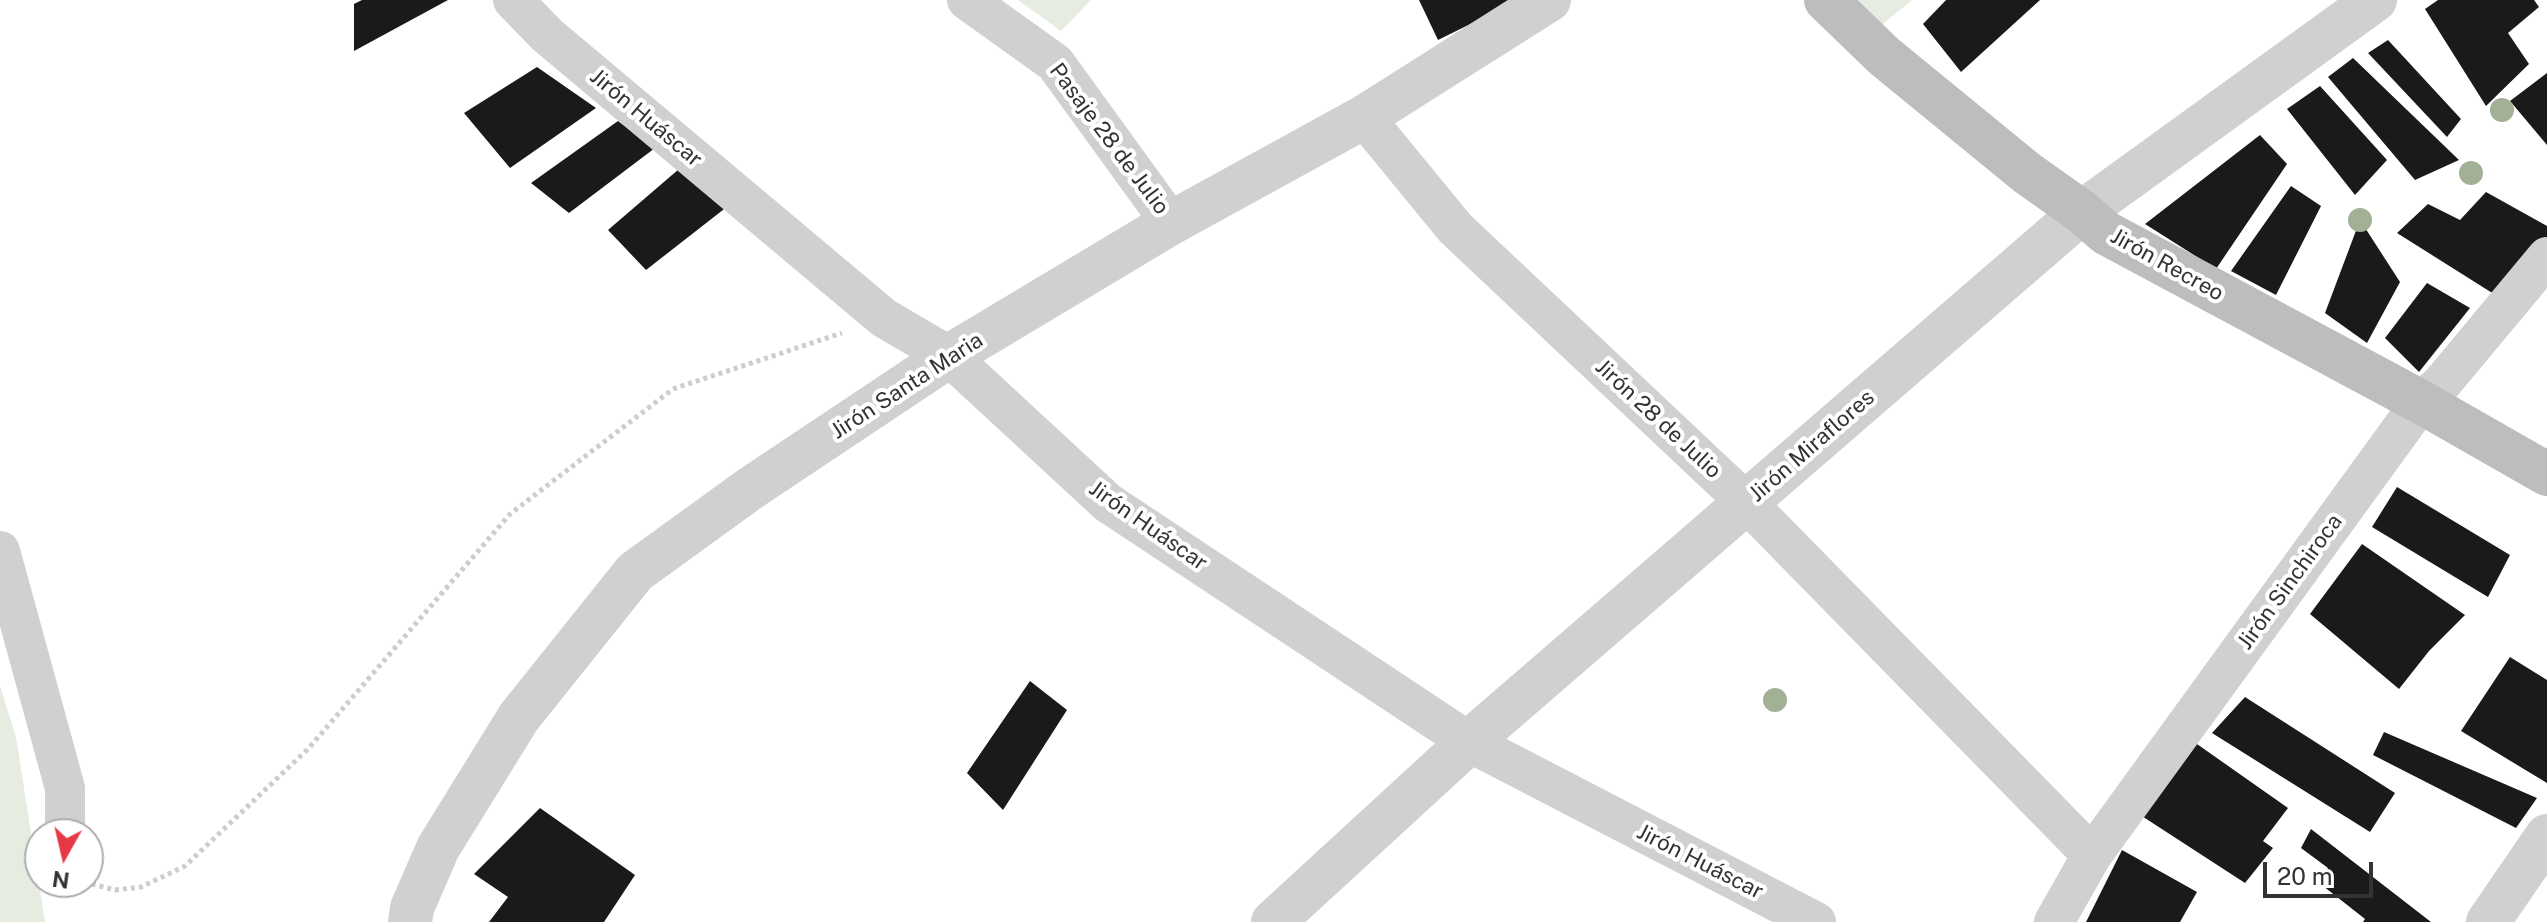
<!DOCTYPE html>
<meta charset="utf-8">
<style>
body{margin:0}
#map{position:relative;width:2547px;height:922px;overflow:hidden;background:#fff;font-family:"Public Sans",sans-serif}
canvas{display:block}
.north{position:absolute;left:24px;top:818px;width:80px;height:80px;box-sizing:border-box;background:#fff;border:2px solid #adadad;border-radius:50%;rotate:188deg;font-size:22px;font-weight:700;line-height:32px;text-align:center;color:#333}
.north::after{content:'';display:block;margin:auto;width:28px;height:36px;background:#e63946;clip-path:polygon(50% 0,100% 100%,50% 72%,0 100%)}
.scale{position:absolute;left:2263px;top:862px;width:110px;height:36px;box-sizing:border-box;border:4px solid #333;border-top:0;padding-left:10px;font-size:24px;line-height:28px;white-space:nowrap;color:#333;-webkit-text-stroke:6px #fff;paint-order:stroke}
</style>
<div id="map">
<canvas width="2547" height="922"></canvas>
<div class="north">N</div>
<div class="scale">20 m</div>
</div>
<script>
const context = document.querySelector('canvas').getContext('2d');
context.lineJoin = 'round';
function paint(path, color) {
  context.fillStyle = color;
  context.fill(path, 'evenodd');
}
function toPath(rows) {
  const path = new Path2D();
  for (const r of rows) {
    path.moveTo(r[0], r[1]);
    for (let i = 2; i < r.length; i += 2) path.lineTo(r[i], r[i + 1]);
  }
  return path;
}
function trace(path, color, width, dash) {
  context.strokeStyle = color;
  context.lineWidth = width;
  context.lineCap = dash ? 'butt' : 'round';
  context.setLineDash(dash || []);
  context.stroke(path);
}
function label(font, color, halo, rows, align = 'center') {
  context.font = font + ' "Public Sans",sans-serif';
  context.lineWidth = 8;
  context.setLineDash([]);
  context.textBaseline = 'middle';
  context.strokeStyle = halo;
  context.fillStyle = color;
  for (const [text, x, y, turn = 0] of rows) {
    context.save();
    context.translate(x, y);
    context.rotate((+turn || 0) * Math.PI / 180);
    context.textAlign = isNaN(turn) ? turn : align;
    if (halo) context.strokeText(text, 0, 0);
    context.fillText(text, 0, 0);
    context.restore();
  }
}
const green = toPath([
 [1018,0,1091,0,1061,31],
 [1836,0,1912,0,1872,33],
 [0,686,16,737,45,922,0,922]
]);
const building = toPath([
 [362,0,448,0,354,51,354,4],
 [1419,0,1519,0,1438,40],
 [1946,0,2040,0,1961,72,1923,24],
 [2438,0,2534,0,2539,7,2508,33,2529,64,2486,106,2425,9],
 [2388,40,2461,119,2447,137,2368,53],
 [2353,58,2459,160,2415,180,2328,77],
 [537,67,596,108,510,168,464,113],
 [2547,73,2547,145,2510,101],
 [2320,86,2387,160,2355,195,2287,109],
 [618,121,655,148,569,213,531,183],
 [2260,135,2287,164,2216,269,2145,224],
 [679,169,728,206,646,270,608,230],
 [2291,186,2321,206,2276,295,2231,271],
 [2486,192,2547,226,2547,237,2497,296,2397,233,2428,204,2460,220],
 [2360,220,2400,282,2367,343,2325,313],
 [2427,283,2470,308,2419,372,2385,338],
 [2397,487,2510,555,2488,597,2372,527],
 [2362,544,2465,615,2429,651,2399,689,2310,614],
 [2510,657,2547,680,2547,783,2461,731],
 [1030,681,1067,710,1003,810,967,773],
 [2245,697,2395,793,2370,832,2212,733],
 [2384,732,2537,798,2516,828,2373,755],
 [2187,737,2288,808,2263,841,2273,848,2245,883,2131,809],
 [540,808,635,875,604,922,489,922,508,897,474,874],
 [2311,829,2431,922,2363,922,2365,919,2318,882,2328,868,2301,848],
 [2122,850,2197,892,2180,922,2086,922]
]);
const path = toPath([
 [84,882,115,890,141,887,185,866,308,749,510,514,673,389,842,333]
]);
const minor = toPath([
 [513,0,547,35,884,318,949,356,1108,503,1469,742,1816,922],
 [967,0,1055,63,1171,223],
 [1364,117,1455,228,1747,503,2092,855],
 [0,551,65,788,65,834],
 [2054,922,2092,855,2421,402,2442,383,2547,257]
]);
const tertiary = toPath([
 [410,922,412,908,438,848,519,717,635,572,751,488,949,356,1171,223,1364,117,1549,0],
 [1273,922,1469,742,2082,212,2375,0],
 [2488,922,2547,836]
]);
const secondary = toPath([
 [1826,0,1884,56,2027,173,2082,212,2106,233,2421,402,2547,474]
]);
const trees = [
 [2502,110],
 [2471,173],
 [2360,220],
 [1775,700]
];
const streetNames = [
 ["Jirón Huáscar",646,118,40],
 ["Pasaje 28 de Julio",1109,139,53],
 ["Jirón Recreo",2167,265,29],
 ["Jirón Santa Maria",907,386,-33],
 ["Jirón 28 de Julio",1658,419,43],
 ["Jirón Miraflores",1812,446,-41],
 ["Jirón Huáscar",1148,526,35],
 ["Jirón Sinchiroca",2290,582,-54],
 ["Jirón Huáscar",1700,862,27]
];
paint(green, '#e6ecdf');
paint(building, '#1a1a1a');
trace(path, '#cdcdcd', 5, [4, 4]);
trace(minor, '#d0d0d0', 40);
trace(tertiary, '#d0d0d0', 44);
trace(secondary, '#bdbdbd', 44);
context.fillStyle = '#a2b095';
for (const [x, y] of trees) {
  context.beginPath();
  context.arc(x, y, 12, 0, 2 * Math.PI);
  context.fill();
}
label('22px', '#333', '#fff', streetNames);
</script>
